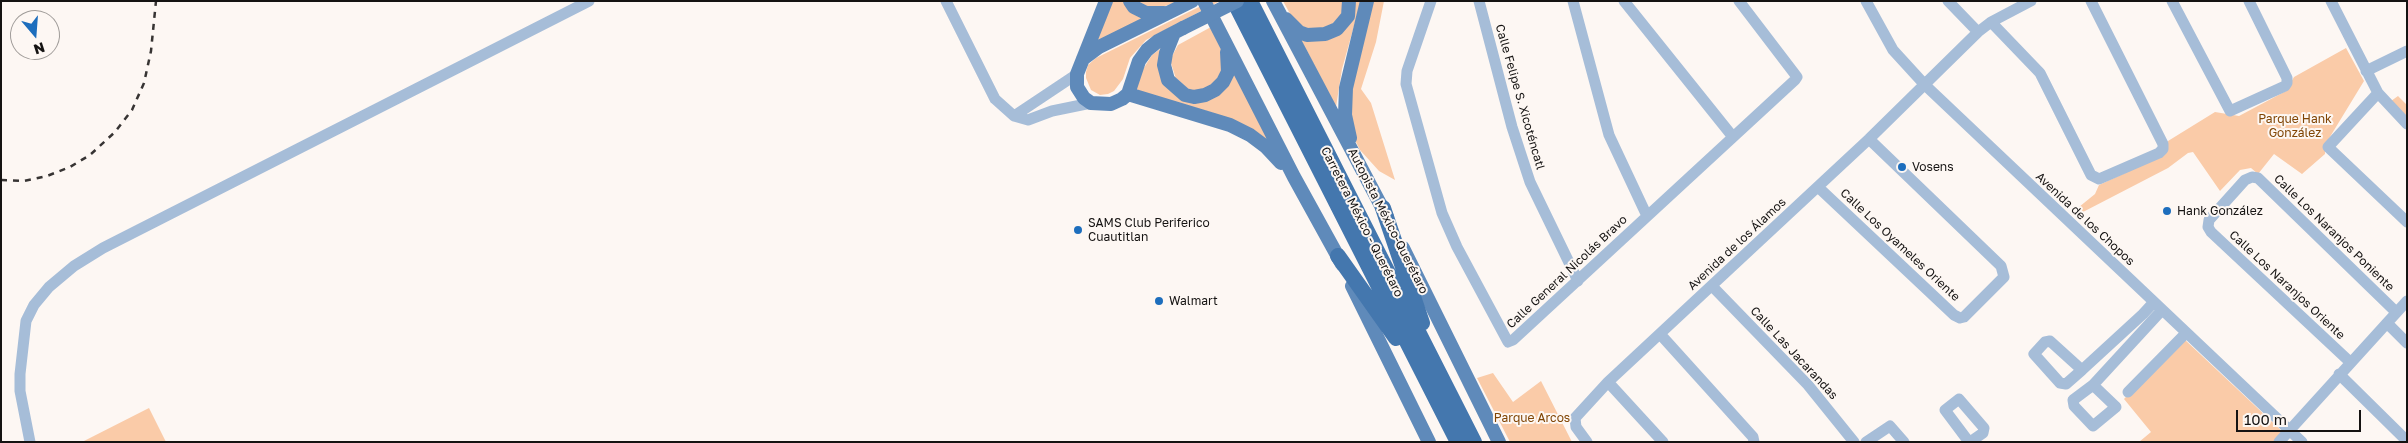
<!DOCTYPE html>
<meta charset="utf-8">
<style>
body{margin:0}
#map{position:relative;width:2408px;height:443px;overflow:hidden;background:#fdf7f3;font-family:"Golos Text",sans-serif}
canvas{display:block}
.frame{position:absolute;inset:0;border:2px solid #151312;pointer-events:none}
.north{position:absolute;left:10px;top:10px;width:50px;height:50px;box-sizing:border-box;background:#fdf7f3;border:1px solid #a09c99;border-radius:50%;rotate:162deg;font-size:14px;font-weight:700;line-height:20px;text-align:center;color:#151312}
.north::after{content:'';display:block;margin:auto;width:18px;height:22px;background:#1d6ebd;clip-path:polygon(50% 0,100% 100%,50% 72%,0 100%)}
.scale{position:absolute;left:2236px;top:410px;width:125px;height:22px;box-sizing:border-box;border:2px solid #151312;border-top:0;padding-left:6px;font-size:15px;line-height:18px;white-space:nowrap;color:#151312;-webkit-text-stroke:4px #fdf7f3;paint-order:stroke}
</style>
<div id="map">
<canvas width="2408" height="443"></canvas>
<div class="frame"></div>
<div class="north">N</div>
<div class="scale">100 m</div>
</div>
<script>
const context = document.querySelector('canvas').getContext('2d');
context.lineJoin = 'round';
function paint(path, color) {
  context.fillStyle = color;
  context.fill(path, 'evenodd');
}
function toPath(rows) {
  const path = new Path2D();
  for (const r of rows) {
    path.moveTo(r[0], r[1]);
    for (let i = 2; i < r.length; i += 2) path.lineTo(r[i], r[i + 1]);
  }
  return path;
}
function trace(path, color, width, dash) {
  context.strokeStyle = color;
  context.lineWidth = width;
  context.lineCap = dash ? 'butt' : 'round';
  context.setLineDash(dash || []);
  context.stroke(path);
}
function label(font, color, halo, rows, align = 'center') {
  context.font = font + ' "Golos Text",sans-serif';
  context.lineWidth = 4;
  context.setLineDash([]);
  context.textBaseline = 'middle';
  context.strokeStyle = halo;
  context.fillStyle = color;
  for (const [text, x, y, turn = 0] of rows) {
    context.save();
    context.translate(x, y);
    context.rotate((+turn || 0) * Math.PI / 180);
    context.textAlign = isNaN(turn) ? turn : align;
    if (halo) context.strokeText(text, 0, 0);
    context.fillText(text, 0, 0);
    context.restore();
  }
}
const green = toPath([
 [1110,1,1124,1,1145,18,1096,43],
 [1134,1,1181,1,1155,9],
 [1211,1,1220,1,1146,40,1130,58,1123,79,1114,91,1108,94,1100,95,1091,90,1086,78,1086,72,1088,65,1096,58],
 [1283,1,1343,1,1342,10,1341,17,1326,29,1306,29,1294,21],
 [1354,1,1361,1,1342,69,1336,107,1298,34,1316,41],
 [1373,1,1384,1,1376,42,1361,89,1371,103,1395,180,1379,171,1360,150,1353,136,1350,90],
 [1211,27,1222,47,1223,70,1216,84,1202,91,1189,90,1177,82,1170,60,1178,45],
 [1164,46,1160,63,1201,101,1231,67,1272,148,1260,134,1213,113,1138,91,1136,87,1140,74,1152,55],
 [2346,48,2364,81,2325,145,2325,154,2302,174,2274,154,2258,174,2251,168,2240,170,2220,191,2193,152,2188,153,2168,168,2083,212,2079,207,2095,194,2099,185,2162,156,2168,141,2215,112,2239,116,2286,91,2294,77],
 [2398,96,2407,105,2407,118,2391,101],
 [2183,338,2284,433,2275,442,2139,442,2151,432,2124,399],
 [1493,373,1513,402,1541,381,1572,442,1510,442,1477,378],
 [149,408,166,442,82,442]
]);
const minor = toPath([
 [946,1,995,99,1014,116,1028,120,1052,111,1091,103],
 [1431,1,1407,71,1406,84,1442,213,1457,247,1508,342,1513,340,1795,80,1797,77,1794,73,1739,1],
 [1479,1,1512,127,1530,182,1578,281],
 [1573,1,1609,135,1647,216],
 [1624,1,1733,137],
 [1866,1,1893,50,1925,85,2302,442],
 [1948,1,1978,32],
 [2172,1,2230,111,2285,86,2287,83,2287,78,2249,1],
 [2331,1,2378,93,2407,124],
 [1991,22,2040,73,2091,175,2099,179,2159,153,2163,149,2163,144,2091,1],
 [2366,71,2407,51],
 [2378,93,2328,147,2407,222],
 [1014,116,1077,74],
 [1818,187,1954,315,1960,318,1964,317,2004,277,2001,266,1869,139],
 [1712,286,1808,385,1854,442],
 [2387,323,2407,343],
 [1660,334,1753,437,1754,442],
 [2350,362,2211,232,2208,227,2209,220,2245,180,2252,177,2258,178,2396,312],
 [2082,370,2050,341,2045,342,2034,354,2060,383,2066,384,2082,370,2143,314,2154,302],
 [2339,374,2407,441],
 [1608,382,1663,442],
 [2093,385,2116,407,2093,426,2074,406,2073,400,2093,385,2162,310],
 [2128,392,2186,333],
 [30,442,20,391,20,374,26,321,34,305,49,287,74,266,103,248,589,1],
 [1587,442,1576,427,1575,418,1608,382,1869,139,1978,32,1991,22,2031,1],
 [1866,442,1890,426,1904,442],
 [1969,442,1945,410,1959,399,1984,428,1983,433,1970,442],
 [2279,442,2407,301]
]);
const major = toPath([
 [1106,1,1077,74,1077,87,1084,98,1091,103,1111,104,1122,99,1128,94,1139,61,1147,50,1158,41,1183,28],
 [1130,1,1134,7,1146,13,1164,13],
 [1204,1,1294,177,1342,264],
 [1273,1,1387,217],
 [1286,19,1299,32,1307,35,1325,34,1337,29,1343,22,1348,16,1349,1],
 [1174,33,1166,53,1164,65,1168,80,1185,95,1194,97,1205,95,1215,90,1223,82,1228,72,1227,52],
 [1083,59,1099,47,1192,1],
 [1128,94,1230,125,1250,135,1266,147,1281,163],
 [1350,138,1345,115,1346,88,1367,1],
 [1403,248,1499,442],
 [1352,286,1429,442]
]);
const highway = toPath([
 [1234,1,1458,442],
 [1250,1,1474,442],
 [1383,208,1422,323],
 [1338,256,1396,338]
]);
const rail = toPath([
 [1,180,24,181,47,176,70,167,90,155,115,132,132,110,144,83,151,51,156,1]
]);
const majorBridge = toPath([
 [1183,28,1237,1]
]);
const markers = [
 [1902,167,5,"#1d6ebd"],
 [2167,211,5,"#1d6ebd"],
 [1078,230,5,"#1d6ebd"],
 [1159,301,5,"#1d6ebd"]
];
const streetNames = [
 ["Calle Felipe S. Xicoténcatl",1520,97,74],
 ["Avenida de los Chopos",2085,219,43],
 ["Autopista México-Querétaro",1388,221,63],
 ["Carretera México - Querétaro",1362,222,63],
 ["Calle Los Naranjos Poniente",2334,233,44],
 ["Avenida de los Álamos",1737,244,-43],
 ["Calle Los Oyameles Oriente",1900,245,43],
 ["Calle General Nicolás Bravo",1567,272,-43],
 ["Calle Los Naranjos Oriente",2287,285,43],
 ["Calle Las Jacarandas",1794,353,47]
];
const parkNames = [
 ["Parque Hank",2295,119],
 ["González",2295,133],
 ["Parque Arcos",1532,418]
];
const poiNames = [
 ["Vosens",1912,167],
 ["Hank González",2177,211],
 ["SAMS Club Periferico",1088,223],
 ["Cuautitlan",1088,237],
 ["Walmart",1169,301]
];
paint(green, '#facba8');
trace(minor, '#a6bdd8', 11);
trace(major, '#5f8aba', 14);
trace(highway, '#4477ae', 16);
trace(rail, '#373433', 2.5, [6, 6]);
trace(majorBridge, '#5f8aba', 14);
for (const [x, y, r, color] of markers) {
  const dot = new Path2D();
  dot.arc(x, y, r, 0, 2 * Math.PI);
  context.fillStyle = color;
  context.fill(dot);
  trace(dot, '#fdf7f3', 2);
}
label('12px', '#151312', '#fdf7f3', streetNames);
label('12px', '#804504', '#fdf7f3', parkNames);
label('12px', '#151312', '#fdf7f3', poiNames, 'left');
</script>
